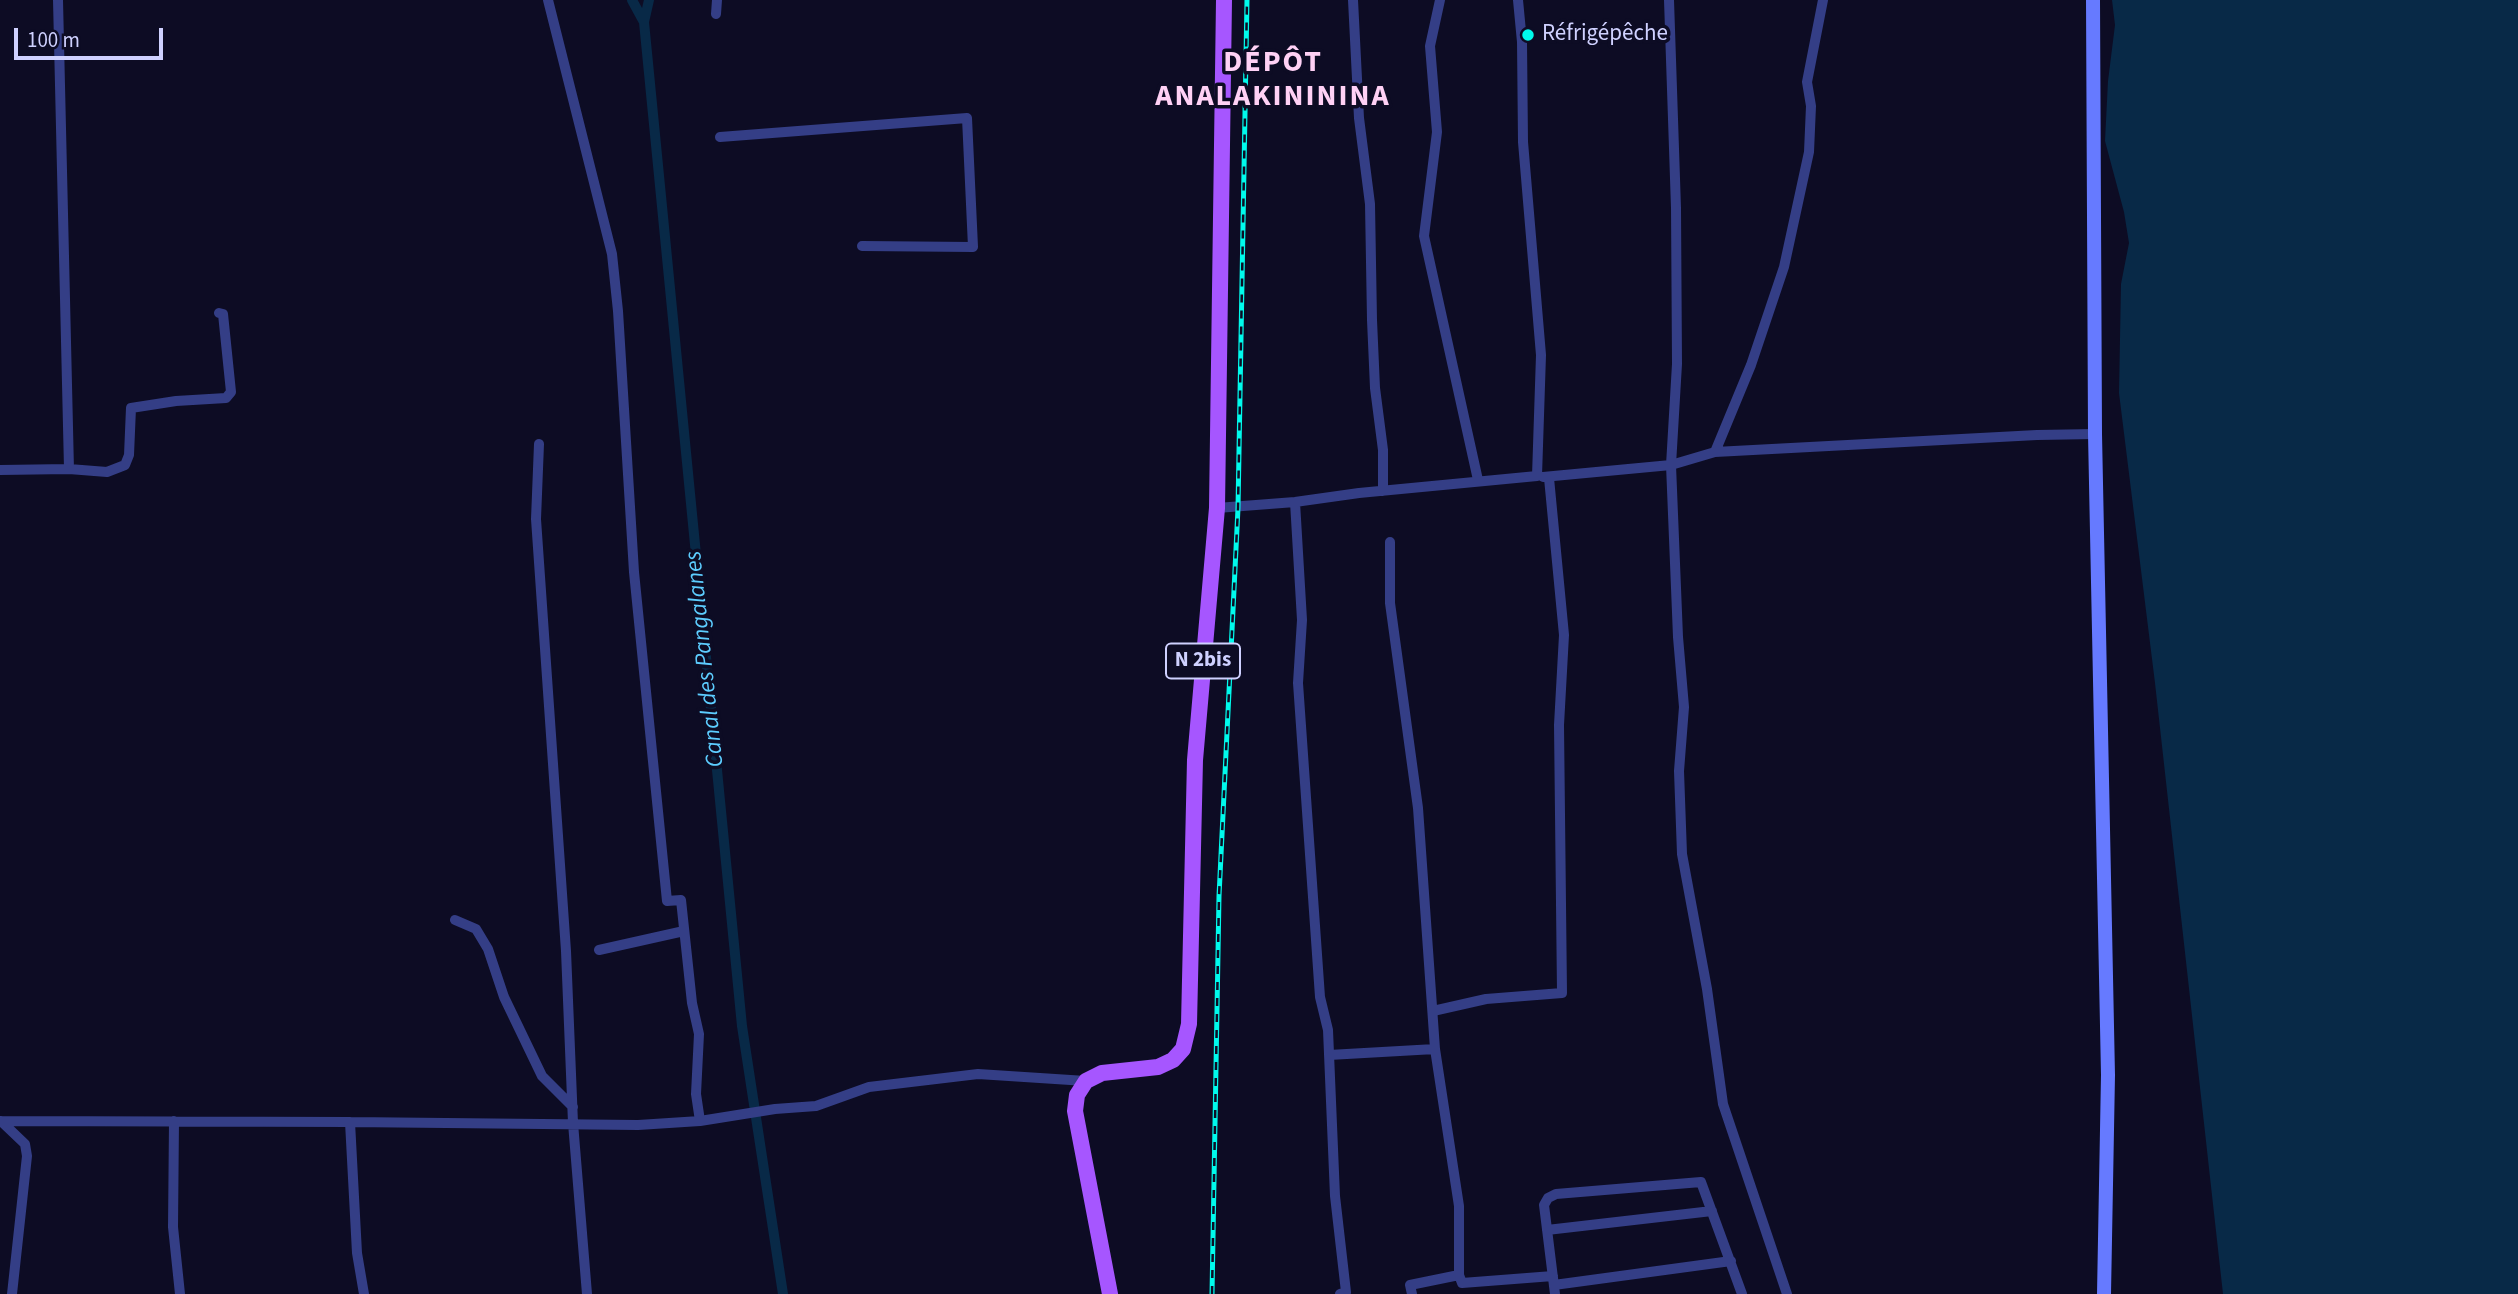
<!DOCTYPE html>
<meta charset="utf-8">
<style>
body{margin:0}
#map{position:relative;width:2518px;height:1294px;overflow:hidden;background:#0d0c24;font-family:"Source Sans 3",sans-serif}
canvas{display:block}
.scale{position:absolute;left:14px;top:28px;width:149px;height:32px;box-sizing:border-box;border:4px solid #cfd1ff;border-top:0;padding-left:9px;font-size:21px;line-height:24px;white-space:nowrap;color:#cfd1ff;-webkit-text-stroke:5px #0d0c24;paint-order:stroke}
</style>
<div id="map">
<canvas width="2518" height="1294"></canvas>
<div class="scale">100 m</div>
</div>
<script>
const context = document.querySelector('canvas').getContext('2d');
context.lineJoin = 'round';
function paint(path, color) {
  context.fillStyle = color;
  context.fill(path, 'evenodd');
}
function toPath(rows) {
  const path = new Path2D();
  for (const r of rows) {
    path.moveTo(r[0], r[1]);
    for (let i = 2; i < r.length; i += 2) path.lineTo(r[i], r[i + 1]);
  }
  return path;
}
function trace(path, color, width, dash) {
  context.strokeStyle = color;
  context.lineWidth = width;
  context.lineCap = dash ? 'butt' : 'round';
  context.setLineDash(dash || []);
  context.stroke(path);
}
function label(font, color, halo, rows, align = 'center') {
  context.font = font + ' "Source Sans 3",sans-serif';
  context.lineWidth = 7;
  context.setLineDash([]);
  context.textBaseline = 'middle';
  context.strokeStyle = halo;
  context.fillStyle = color;
  for (const [text, x, y, turn = 0] of rows) {
    context.save();
    context.translate(x, y);
    context.rotate((+turn || 0) * Math.PI / 180);
    context.textAlign = isNaN(turn) ? turn : align;
    if (halo) context.strokeText(text, 0, 0);
    context.fillText(text, 0, 0);
    context.restore();
  }
}
const water = toPath([
 [2112,0,2518,0,2518,1294,2223,1294,2155,683,2119,393,2121,284,2129,243,2124,212,2105,141,2108,81,2115,25]
]);
const canal = toPath([
 [632,0,644,22],
 [649,0,644,22,742,1026,783,1294]
]);
const minor = toPath([
 [548,0,612,254,618,311,634,572,667,901,681,900,692,1003,699,1034,696,1094,700,1121],
 [1353,0,1359,118,1370,204,1372,320,1375,388,1383,450,1383,491],
 [1440,0,1430,46,1437,132,1424,236,1478,480],
 [716,14,717,0],
 [720,137,967,118,973,247,862,246],
 [539,444,536,519,566,951,573,1123,587,1294],
 [1715,452,2037,435,2095,434],
 [69,469,107,472,125,465,129,455,131,408,176,401,226,398,231,392,223,314,219,313],
 [0,470,69,469,58,0],
 [1543,477,1671,465,1677,364,1676,208,1669,0],
 [1295,502,1302,620,1298,683,1320,997,1328,1030,1335,1196,1346,1292,1340,1294],
 [1217,508,1295,502,1359,493,1537,476,1541,355,1523,142,1522,42,1518,0],
 [1390,542,1390,603,1418,808,1435,1049,1459,1206,1459,1275,1462,1283,1553,1276],
 [455,920,476,929,488,949,504,997,542,1076,573,1107],
 [599,950,684,931],
 [1433,1011,1486,999,1562,993,1559,725,1564,635,1549,478],
 [1329,1055,1435,1049],
 [0,1121,350,1122,638,1125,700,1121,775,1109,816,1106,869,1087,978,1074,1086,1081],
 [1,1121,25,1144,27,1156,12,1294],
 [174,1121,173,1227,180,1294],
 [350,1122,357,1253,364,1294],
 [1547,1230,1712,1211],
 [1554,1285,1731,1261],
 [1412,1294,1410,1285,1459,1275],
 [1555,1294,1544,1205,1548,1198,1556,1194,1701,1182,1742,1294],
 [1787,1294,1723,1104,1707,989,1682,854,1679,771,1684,707,1678,637,1671,465,1715,452,1751,365,1784,267,1809,152,1811,106,1807,82,1823,0]
]);
const secondary = toPath([
 [2093,0,2095,434,2108,1075,2104,1294]
]);
const primary = toPath([
 [1110,1294,1075,1111,1077,1095,1086,1081,1102,1073,1158,1067,1173,1060,1183,1049,1189,1024,1195,760,1217,508,1224,0]
]);
const rail = toPath([
 [1212,1294,1219,896,1238,508,1247,0]
]);
const markers = [
 [1528,35,7,"#00faec"]
];
const shields = [
 [1203,661,74]
];
const shieldNames = [
 ["N 2bis",1203,661]
];
const poiNames = [
 ["Réfrigépêche",1542,35]
];
const waterNames = [
 ["Canal des Pangalanes",706,659,-96]
];
const districtNames = [
 ["DÉPÔT",1273,64],
 ["ANALAKINININA",1273,98]
];
paint(water, '#082947');
trace(canal, '#082947', 10);
trace(minor, '#343e86', 10);
trace(secondary, '#667aff', 14);
trace(primary, '#a656ff', 16);
trace(rail, '#00faec', 5);
trace(rail, '#0d0c24', 2.5, [8]);
for (const [x, y, r, color] of markers) {
  const dot = new Path2D();
  dot.arc(x, y, r, 0, 2 * Math.PI);
  context.fillStyle = color;
  context.fill(dot);
  trace(dot, '#0d0c24', 2.5);
}
for (const [x, y, w] of shields) {
  const box = new Path2D();
  box.roundRect(x - w / 2, y - 17.5, w, 35, 5);
  context.fillStyle = '#0d0c24';
  context.fill(box);
  trace(box, '#cfd1ff', 2);
}
label('bold 21px', '#cfd1ff', null, shieldNames);
label('23px', '#cfd1ff', '#0d0c24', poiNames, 'left');
label('italic 24px', '#5dcdff', '#0d0c24', waterNames);
context.letterSpacing = '2px';
label('bold 30px', '#ffd1f5', '#0d0c24', districtNames);
context.letterSpacing = '0px';
</script>
